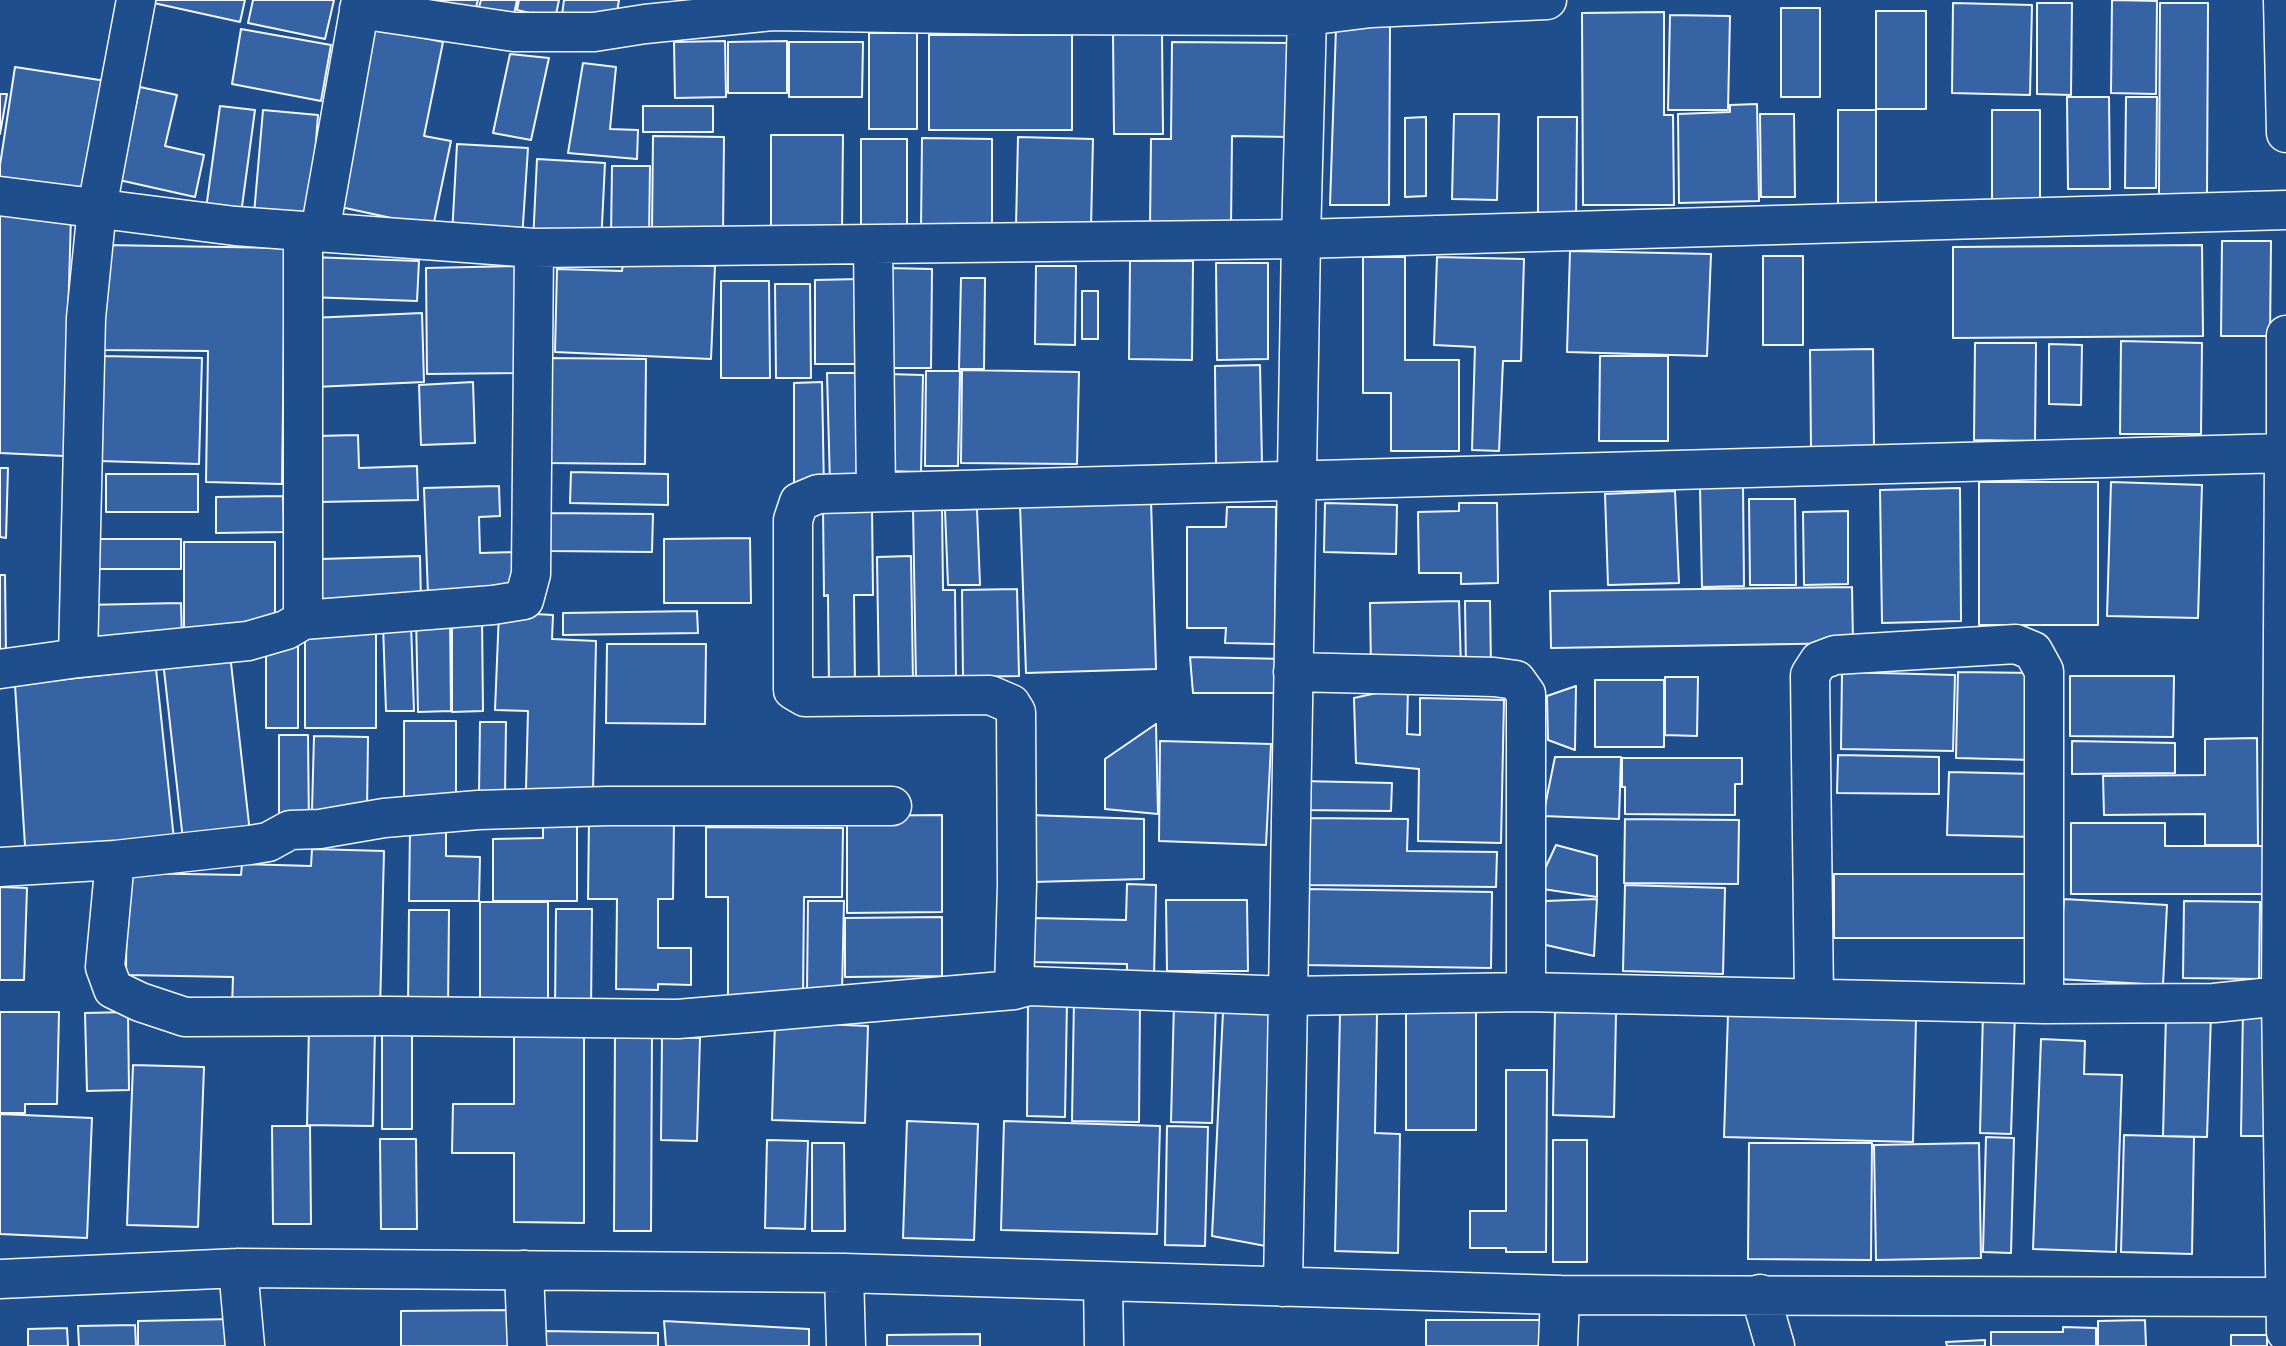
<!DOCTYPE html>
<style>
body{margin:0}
canvas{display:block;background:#1f4e8c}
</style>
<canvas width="2286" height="1346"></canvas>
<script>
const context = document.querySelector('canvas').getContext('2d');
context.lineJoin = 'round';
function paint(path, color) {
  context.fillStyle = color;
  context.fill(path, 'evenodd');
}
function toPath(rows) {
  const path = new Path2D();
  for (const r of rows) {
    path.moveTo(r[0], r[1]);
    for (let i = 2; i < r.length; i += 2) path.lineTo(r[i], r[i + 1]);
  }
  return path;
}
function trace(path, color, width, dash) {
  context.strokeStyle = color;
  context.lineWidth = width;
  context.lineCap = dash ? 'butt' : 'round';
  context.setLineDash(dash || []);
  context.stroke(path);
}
const building = toPath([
 [140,0,245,0,240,22,140,0],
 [253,0,334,0,325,39,248,23,253,0],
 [431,0,478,0,475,11,431,0],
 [481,0,517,0,513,19,478,11,481,0],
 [519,0,559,0,555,19,517,10,519,0],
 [564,0,619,0,615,24,562,15,564,0],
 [2112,0,2157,1,2156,94,2111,93,2112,0],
 [1953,3,2032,5,2030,95,1952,93,1953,3],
 [2037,3,2072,3,2071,95,2037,94,2037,3],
 [2160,3,2208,3,2207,195,2159,194,2160,3],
 [1781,8,1820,8,1820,97,1781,97,1781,8],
 [1876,11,1926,11,1926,109,1876,109,1876,11],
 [1664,12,1664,115,1673,115,1674,205,1583,205,1582,13,1664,12],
 [1670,15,1730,16,1728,110,1668,110,1670,15],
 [1390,24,1389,205,1330,205,1336,28,1390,24],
 [363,25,443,42,424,136,451,141,433,227,336,206,363,25],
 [241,29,331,45,321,101,232,84,241,29],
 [869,33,917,33,917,129,869,129,869,33],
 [1113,34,1162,34,1163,134,1114,134,1113,34],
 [929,35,1072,35,1072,130,929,130,929,35],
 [725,41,726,97,675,98,674,42,725,41],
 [787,41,787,93,728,93,728,42,787,41],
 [789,42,863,42,862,97,789,97,789,42],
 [1172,42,1290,43,1289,137,1232,136,1231,227,1150,227,1151,139,1171,139,1172,42],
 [510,54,549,58,531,140,493,133,510,54],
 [583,63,616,67,610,129,638,130,637,159,568,153,583,63],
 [15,67,106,81,90,192,0,179,0,165,15,67],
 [140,87,177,95,165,146,204,155,195,197,119,180,140,87],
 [0,94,7,94,0,134,0,94],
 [2067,97,2109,97,2110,189,2068,189,2067,97],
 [2126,97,2157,97,2156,188,2125,188,2126,97],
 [1757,104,1759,201,1679,203,1678,114,1730,112,1730,105,1757,104],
 [220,106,255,110,241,214,206,209,220,106],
 [643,106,713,106,713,132,643,132,643,106],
 [263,110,318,115,310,218,254,214,263,110],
 [1838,110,1876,110,1876,204,1838,204,1838,110],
 [1992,110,2040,110,2040,205,1992,205,1992,110],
 [1454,114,1499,114,1497,200,1452,199,1454,114],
 [1760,114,1794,114,1795,197,1761,197,1760,114],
 [1426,117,1426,196,1405,197,1405,118,1426,117],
 [1538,117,1577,117,1576,222,1538,221,1538,117],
 [771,135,843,135,842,231,771,231,771,135],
 [653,136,724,137,723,234,652,233,653,136],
 [1018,137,1093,139,1091,227,1016,226,1018,137],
 [922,138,992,139,992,230,921,229,922,138],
 [861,139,907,139,907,239,861,239,861,139],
 [457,144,528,148,522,239,452,235,457,144],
 [537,159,605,163,601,246,533,242,537,159],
 [612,166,650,166,649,238,611,237,612,166],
 [0,214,71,216,64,456,0,453,0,214],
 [2222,241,2271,241,2270,336,2221,336,2222,241],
 [103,245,285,248,282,484,206,482,208,351,101,350,103,245],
 [2202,245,2203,336,1953,338,1953,247,2202,245],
 [1570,251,1711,254,1707,356,1567,352,1570,251],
 [1763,256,1803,256,1803,345,1763,345,1763,256],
 [310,257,419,261,417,301,308,297,310,257],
 [1363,257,1405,257,1405,360,1459,360,1459,451,1391,451,1391,393,1363,393,1363,257],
 [1437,257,1524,259,1521,361,1503,361,1499,451,1472,450,1475,347,1434,345,1437,257],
 [1130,261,1193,261,1192,360,1129,359,1130,261],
 [623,263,715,266,711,359,555,352,557,269,622,271,623,263],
 [1216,263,1268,263,1268,359,1217,360,1216,263],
 [518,266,519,373,427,374,426,268,518,266],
 [1036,266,1076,266,1075,345,1035,344,1036,266],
 [887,268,932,269,931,368,886,368,887,268],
 [961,278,985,278,984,369,959,369,961,278],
 [861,279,862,364,815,364,815,280,861,279],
 [721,281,769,281,770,378,721,378,721,281],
 [775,284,810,284,811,378,776,378,775,284],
 [1082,291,1098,291,1098,339,1082,339,1082,291],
 [422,313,424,382,315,387,311,318,422,313],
 [2121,341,2202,343,2201,434,2120,434,2121,341],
 [1975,343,2036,343,2035,441,1974,440,1975,343],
 [2049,344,2082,345,2081,405,2049,404,2049,344],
 [1873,349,1874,447,1811,447,1810,350,1873,349],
 [102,356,202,358,199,464,99,461,102,356],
 [1600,356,1668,356,1668,441,1599,441,1600,356],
 [547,358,646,359,645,464,546,463,547,358],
 [1260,365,1262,464,1216,464,1215,366,1260,365],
 [962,370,1079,372,1077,464,961,463,962,370],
 [926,371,960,371,958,466,925,466,926,371],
 [827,373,866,373,868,484,830,484,827,373],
 [886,374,923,375,921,472,886,471,886,374],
 [473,382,475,443,421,445,419,385,473,382],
 [822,382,824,490,794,489,794,383,822,382],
 [358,435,359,468,417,466,418,500,319,502,317,436,358,435],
 [0,468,8,468,6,538,0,537,0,468],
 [571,472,668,474,668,505,570,503,571,472],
 [106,474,198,474,198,512,106,512,106,474],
 [1979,482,2098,482,2098,625,1979,625,1979,482],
 [2111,482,2202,485,2198,618,2107,616,2111,482],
 [499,486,500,516,479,517,480,553,515,552,517,591,428,594,424,488,499,486],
 [1743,486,1744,586,1702,587,1700,487,1743,486],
 [1960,488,1961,621,1882,623,1880,490,1960,488],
 [1675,491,1679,583,1608,585,1605,494,1675,491],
 [283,496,284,532,216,533,216,497,283,496],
 [1749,499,1795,499,1796,585,1750,585,1749,499],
 [1151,500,1156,669,1026,673,1020,504,1151,500],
 [1325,503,1397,505,1396,554,1324,552,1325,503],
 [1459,503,1497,503,1498,583,1461,584,1461,573,1419,573,1418,512,1459,511,1459,503],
 [942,506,943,590,955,590,956,680,916,680,913,507,942,506],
 [872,507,873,595,854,595,855,688,829,689,828,595,824,596,823,508,872,507],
 [1227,507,1276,507,1275,644,1225,643,1226,628,1187,628,1187,527,1226,527,1227,507],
 [977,509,980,585,948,585,945,510,977,509],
 [1848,511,1848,584,1804,585,1803,512,1848,511],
 [551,513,653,514,652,552,550,551,551,513],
 [750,538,751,603,664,603,664,539,750,538],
 [91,539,181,539,181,569,91,569,91,539],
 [184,542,275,542,275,628,184,628,184,542],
 [420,556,421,602,322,604,321,559,420,556],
 [911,556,913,683,879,684,877,557,911,556],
 [0,575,5,575,6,656,0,656,0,575],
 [1852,587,1853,643,1551,648,1550,591,1852,587],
 [1017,589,1019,676,963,677,962,590,1017,589],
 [1459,601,1461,667,1371,668,1370,603,1459,601],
 [1465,601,1490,601,1491,669,1466,669,1465,601],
 [181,603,182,642,85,642,84,605,181,603],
 [697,611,698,633,563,635,563,613,697,611],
 [499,612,553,615,552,639,596,641,593,791,526,789,528,711,495,710,499,612],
 [416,616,450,616,451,711,418,712,416,616],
 [452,616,482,616,483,711,452,712,452,616],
 [411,624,414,711,386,711,383,625,411,624],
 [305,626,376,626,376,728,305,728,305,626],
 [266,639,298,639,298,728,266,728,266,639],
 [607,644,706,644,705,724,606,723,607,644],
 [230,654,251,842,184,849,163,661,230,654],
 [1190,657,1286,659,1280,693,1193,693,1190,657],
 [156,669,175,849,26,862,15,685,156,669],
 [1842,672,1955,675,1953,751,1841,749,1842,672],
 [1958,672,2035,673,2033,760,1956,758,1958,672],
 [2070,676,2174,676,2173,737,2070,736,2070,676],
 [1665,677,1698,677,1697,736,1665,735,1665,677],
 [1595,680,1664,680,1664,747,1595,747,1595,680],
 [1408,686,1407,734,1420,735,1420,698,1504,700,1501,843,1418,841,1419,769,1356,763,1354,698,1408,686],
 [1576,686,1575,750,1548,740,1547,696,1576,686],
 [404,721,456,721,456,801,404,801,404,721],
 [480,722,506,722,505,796,479,795,480,722],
 [1156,724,1158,814,1105,809,1105,759,1156,724],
 [279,735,308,735,309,828,279,828,279,735],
 [314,736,368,737,367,812,312,810,314,736],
 [2257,738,2258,845,2205,845,2205,814,2104,815,2103,776,2205,775,2205,739,2257,738],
 [1160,741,1271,744,1266,845,1159,841,1160,741],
 [2072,741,2175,743,2175,773,2072,774,2072,741],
 [1838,755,1939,757,1939,794,1837,793,1838,755],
 [1555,757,1621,757,1619,819,1543,816,1555,757],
 [1622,758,1742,758,1742,784,1735,784,1735,815,1625,814,1625,787,1622,787,1622,758],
 [1949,772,2037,774,2035,837,1947,835,1949,772],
 [1301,781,1392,783,1391,811,1300,810,1301,781],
 [942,815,942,912,847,913,847,816,942,815],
 [1029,815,1144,819,1144,879,1032,882,1029,815],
 [1307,818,1408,819,1407,851,1497,852,1496,887,1306,885,1307,818],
 [1625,819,1739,820,1738,884,1624,883,1625,819],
 [589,820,674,820,673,899,658,899,658,948,691,948,691,985,658,984,658,990,616,989,617,899,588,899,589,820],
 [577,823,577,901,493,901,493,839,543,838,543,824,577,823],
 [2071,823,2165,823,2165,846,2268,846,2268,894,2071,894,2071,823],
 [706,827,843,828,842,897,804,897,803,996,728,996,728,897,706,897,706,827],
 [410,829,446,830,446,856,480,857,479,901,409,901,410,829],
 [1556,845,1597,856,1597,897,1536,888,1556,845],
 [312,849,384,851,380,1010,232,1008,233,977,126,975,127,873,241,875,242,864,311,866,312,849],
 [1834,874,2026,874,2026,938,1834,938,1834,874],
 [1127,884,1156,885,1154,977,1127,977,1127,964,1033,962,1033,918,1126,920,1127,884],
 [1625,885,1725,888,1723,974,1623,971,1625,885],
 [0,887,27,888,24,980,0,980,0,887],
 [1306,889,1492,892,1491,968,1305,965,1306,889],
 [1597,899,1594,956,1533,942,1546,901,1597,899],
 [2064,899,2167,905,2163,985,2058,979,2064,899],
 [1166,900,1247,900,1248,971,1167,971,1166,900],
 [808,901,844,901,842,993,807,992,808,901],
 [2184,901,2260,902,2259,979,2183,978,2184,901],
 [480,902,548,902,548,1005,480,1005,480,902],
 [556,909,592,909,591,1011,555,1010,556,909],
 [409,910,449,910,448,1008,408,1007,409,910],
 [942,917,942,976,845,977,845,918,942,917],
 [1074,998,1140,999,1139,1122,1072,1121,1074,998],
 [1028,1001,1067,1001,1065,1117,1027,1116,1028,1001],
 [1174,1002,1216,1003,1212,1123,1171,1122,1174,1002],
 [1278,1005,1271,1247,1212,1236,1223,1012,1278,1005],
 [2243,1008,2272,1009,2270,1136,2241,1136,2243,1008],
 [1406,1011,1476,1011,1476,1130,1406,1130,1406,1011],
 [0,1012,59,1012,57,1104,25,1104,25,1113,0,1113,0,1012],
 [128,1012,129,1090,87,1091,85,1013,128,1012],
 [1555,1012,1616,1013,1614,1117,1553,1115,1555,1012],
 [1983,1012,2015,1013,2011,1134,1980,1133,1983,1012],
 [1340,1013,1377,1013,1375,1133,1400,1134,1398,1253,1335,1251,1340,1013],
 [2166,1013,2211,1014,2207,1137,2163,1136,2166,1013],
 [1728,1014,1916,1018,1913,1142,1724,1137,1728,1014],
 [775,1022,868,1026,865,1123,772,1120,775,1022],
 [309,1026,375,1027,373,1126,307,1125,309,1026],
 [382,1031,412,1031,412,1129,382,1129,382,1031],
 [514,1031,584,1031,584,1223,514,1222,514,1153,452,1153,453,1104,514,1104,514,1031],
 [615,1031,652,1031,651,1231,614,1231,615,1031],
 [662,1037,700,1038,697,1141,661,1140,662,1037],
 [2041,1039,2085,1041,2084,1074,2122,1075,2116,1252,2033,1249,2041,1039],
 [133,1065,204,1067,198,1227,127,1225,133,1065],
 [1506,1070,1547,1070,1546,1252,1506,1252,1506,1248,1470,1248,1470,1211,1506,1211,1506,1070],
 [0,1114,92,1118,87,1238,0,1234,0,1114],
 [907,1121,978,1124,974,1240,903,1238,907,1121],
 [1004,1121,1160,1126,1157,1234,1001,1230,1004,1121],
 [272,1126,310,1126,311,1224,273,1224,272,1126],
 [1167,1126,1208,1127,1205,1246,1165,1245,1167,1126],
 [2124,1135,2194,1137,2192,1254,2121,1252,2124,1135],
 [1986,1137,2014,1138,2011,1253,1983,1252,1986,1137],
 [380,1139,416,1139,417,1229,381,1229,380,1139],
 [767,1140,808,1141,805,1229,765,1228,767,1140],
 [1553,1140,1587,1140,1587,1262,1553,1262,1553,1140],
 [812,1143,844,1143,845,1231,812,1231,812,1143],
 [1749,1143,1872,1143,1871,1260,1748,1259,1749,1143],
 [1979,1143,1981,1258,1876,1260,1874,1145,1979,1143],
 [511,1310,511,1346,401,1346,401,1311,511,1310],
 [233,1319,233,1346,138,1346,138,1321,233,1319],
 [1426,1320,1543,1320,1543,1346,1426,1346,1426,1320],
 [2145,1320,2146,1346,2098,1346,2098,1321,2145,1320],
 [664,1321,809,1329,809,1346,666,1346,664,1321],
 [135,1325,136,1346,79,1346,78,1326,135,1325],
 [2063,1327,2096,1328,2096,1346,1991,1346,1991,1332,2063,1332,2063,1327],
 [67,1328,68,1346,28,1346,28,1329,67,1328],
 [545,1331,658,1333,658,1346,545,1346,545,1331],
 [980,1334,980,1346,887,1346,887,1335,980,1334],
 [2231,1335,2267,1335,2267,1346,2231,1346,2231,1335],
 [1985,1340,1985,1346,1947,1346,1946,1342,1985,1340]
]);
const minor = toPath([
 [1016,0,1016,15,1307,16,1371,8],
 [1371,0,1371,8,1547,0],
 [2283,0,2286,133],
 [359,9,514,32,594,32,645,24,772,11,1016,15],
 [0,196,235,226,534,248,1301,239,2286,210],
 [303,231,303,620],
 [320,232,361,0],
 [873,245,876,492],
 [2286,335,2286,453],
 [78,658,86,318,97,208,136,0],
 [0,669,78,658,248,641,286,630,303,620,493,605,524,600,531,574,534,248],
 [1293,672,1494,677,1516,680,1526,694,1526,992],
 [115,860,105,967,113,989,140,1002,185,1017,388,1016,678,1019,1014,990],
 [0,867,115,860,250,845,268,842,290,830,320,829,384,818,478,810,608,806,892,806],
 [2286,996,2281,996,2214,1003,2044,1004,1526,992,1288,996,1029,986,1014,990,1017,885,1016,712,1011,704,990,695,805,697,793,690,793,520,799,502,818,494,2284,453,2281,996,2286,1332],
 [1814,998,1810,675,1819,661,1835,655,2016,644,2033,651,2044,671,2044,1004],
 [238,1268,245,1346],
 [524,1270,527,1346],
 [844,1273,846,1346],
 [0,1279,238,1268,844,1273,1560,1295,2286,1297],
 [1103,1282,1104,1346],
 [1283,1287,1301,239,1307,16],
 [1760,1294,1775,1346],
 [1558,1346,1560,1295]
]);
paint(building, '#3563a3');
trace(building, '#f2f6ff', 2);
trace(minor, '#f2f6ff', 41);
trace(minor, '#1f4e8c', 38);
</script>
